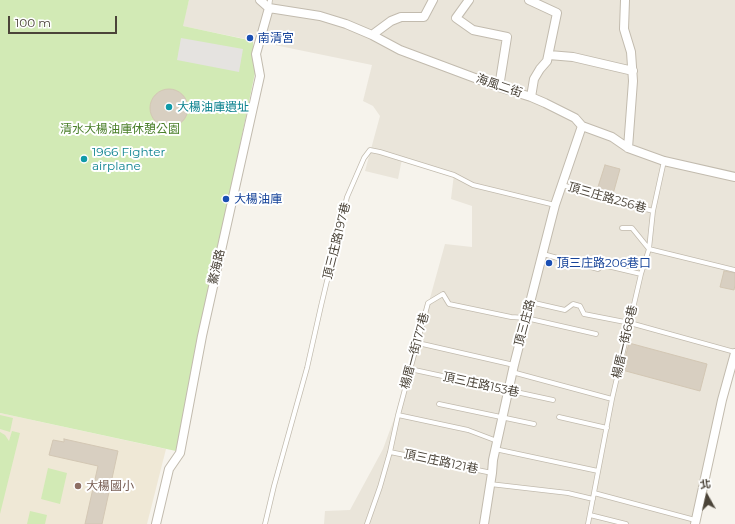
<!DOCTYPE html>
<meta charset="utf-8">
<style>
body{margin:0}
#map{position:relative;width:735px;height:524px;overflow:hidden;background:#f6f3ec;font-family:Montserrat,"Noto Sans TC",sans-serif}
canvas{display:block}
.north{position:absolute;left:687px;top:476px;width:40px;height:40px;-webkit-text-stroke:3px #fff;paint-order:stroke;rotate:352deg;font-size:11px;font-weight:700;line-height:16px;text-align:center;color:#4b4439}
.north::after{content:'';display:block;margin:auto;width:14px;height:18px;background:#4b4439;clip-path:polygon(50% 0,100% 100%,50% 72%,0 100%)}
.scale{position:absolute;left:8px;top:16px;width:109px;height:18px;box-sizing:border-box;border:2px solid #4b4439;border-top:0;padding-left:5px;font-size:12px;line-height:14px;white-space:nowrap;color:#4b4439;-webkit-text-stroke:3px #fff;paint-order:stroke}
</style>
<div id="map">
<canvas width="735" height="524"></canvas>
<div class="north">北</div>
<div class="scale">100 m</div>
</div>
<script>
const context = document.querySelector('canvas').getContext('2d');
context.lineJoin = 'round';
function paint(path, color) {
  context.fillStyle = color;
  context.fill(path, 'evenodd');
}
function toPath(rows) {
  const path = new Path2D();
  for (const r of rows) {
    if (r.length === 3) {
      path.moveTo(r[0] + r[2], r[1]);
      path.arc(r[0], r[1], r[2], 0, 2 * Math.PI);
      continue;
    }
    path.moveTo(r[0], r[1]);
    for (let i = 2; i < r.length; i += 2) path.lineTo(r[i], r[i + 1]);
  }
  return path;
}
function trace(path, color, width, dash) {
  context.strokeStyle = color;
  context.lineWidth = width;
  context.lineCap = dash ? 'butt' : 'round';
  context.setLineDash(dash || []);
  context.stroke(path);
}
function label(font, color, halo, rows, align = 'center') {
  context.font = font + ' Montserrat,"Noto Sans TC",sans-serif';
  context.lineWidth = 4;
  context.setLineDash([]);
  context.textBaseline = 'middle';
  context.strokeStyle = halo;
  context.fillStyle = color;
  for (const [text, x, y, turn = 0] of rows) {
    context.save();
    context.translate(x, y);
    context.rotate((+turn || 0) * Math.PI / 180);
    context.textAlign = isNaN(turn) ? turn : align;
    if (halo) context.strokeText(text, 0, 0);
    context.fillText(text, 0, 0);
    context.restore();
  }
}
const residential = toPath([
 [189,0,735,0,735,355,699,524,324,524,325,511,350,510,383,449,404,392,445,244,472,247,472,206,451,199,454,174,402,159,398,179,365,171,380,116,373,106,363,101,372,65,182,26]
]);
const education = toPath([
 [0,413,166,449,147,524,0,524]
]);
const green = toPath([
 [0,0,189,0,183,26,253,41,255,73,176,451,0,413],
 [0,415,13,418,10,432,0,429],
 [12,431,20,433,0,514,0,432,5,435,9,441],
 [48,468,67,473,60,504,41,499],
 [30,511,47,515,45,524,27,524]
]);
const parking = toPath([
 [181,38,243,49,239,72,177,60]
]);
const building = toPath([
 [169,108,19],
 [605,165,620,169,613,194,597,190,605,165],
 [724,271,735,273,735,285,734,290,720,287,724,271],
 [629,343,707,364,700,391,622,370,629,343],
 [64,439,118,451,102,524,85,524,98,466,49,455,53,440,64,442,64,439]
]);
const lane = toPath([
 [269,8,270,0],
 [562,185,653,211],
 [622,228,632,228,649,249,735,270],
 [543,254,598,269,603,265,641,274],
 [530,302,565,310,573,304,580,306,584,314,630,323,735,352],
 [418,343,514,365],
 [410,369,553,400],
 [512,372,612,399],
 [439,404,534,424],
 [398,415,468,430,497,441],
 [559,417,607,428],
 [495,449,598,471],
 [390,452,492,473],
 [490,484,568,493,593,499],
 [594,493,695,520],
 [590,515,626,524],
 [265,524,274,486,307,368,321,306,347,197,364,158,370,150,380,152,454,175,473,185,555,205],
 [367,524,380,487,390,452,398,415,428,303,443,294,449,304,511,317,526,318,596,334],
 [588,524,612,399,641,274,649,249,653,211,664,161]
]);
const street = toPath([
 [260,0,269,8,320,16,346,24,372,35,400,50,499,87,531,97,545,103,575,118,582,126,612,137,628,148,664,161,735,177],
 [469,0,456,18,473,30,507,37,499,87],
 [529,0,557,13,547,61,540,69,534,79,531,97],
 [625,0,624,29,631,52,633,81,628,148],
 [372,35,391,21,401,17,424,17,433,0],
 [549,55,573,57,633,71],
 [156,524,169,469,180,453,202,336,260,76,256,54,269,8],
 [484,524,492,473,493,460,514,365,555,205,582,126],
 [695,524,722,400,735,353]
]);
const markers = [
 [250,38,4,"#1a4fb4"],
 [169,107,4,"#0f9aa8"],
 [84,159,4,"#0f9aa8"],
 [226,199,4,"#1a4fb4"],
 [549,263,4,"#1a4fb4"],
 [78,486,4,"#8d6e63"]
];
const transitNames = [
 ["南清宮",258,38],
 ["大楊油庫",234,199],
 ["頂三庄路206巷口",557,263]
];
const streetNames = [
 ["海風二街",499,86,19],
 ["頂三庄路256巷",607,198,16],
 ["頂三庄路197巷",337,241,-76],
 ["鰲海路",217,267,-77],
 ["頂三庄路",525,323,-75],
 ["楊厝一街68巷",625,342,-77],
 ["楊厝一街177巷",415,351,-75],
 ["頂三庄路153巷",481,385,12],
 ["頂三庄路121巷",441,462,12]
];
const cultureNames = [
 ["大楊油庫遺址",177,107],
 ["1966 Fighter",92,152],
 ["airplane",92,166]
];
const parkNames = [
 ["清水大楊油庫休憩公園",120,129]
];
const educationNames = [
 ["大楊國小",86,486]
];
paint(residential, '#eae5da');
paint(education, '#efe8d6');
paint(green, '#d2eab5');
paint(parking, '#e5e3e0');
paint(building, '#d8cfc1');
trace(building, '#d3c7b4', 1);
trace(lane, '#c2bbae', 5.5);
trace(street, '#c2bbae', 10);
trace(lane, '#fff', 4);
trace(street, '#fff', 8);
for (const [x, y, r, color] of markers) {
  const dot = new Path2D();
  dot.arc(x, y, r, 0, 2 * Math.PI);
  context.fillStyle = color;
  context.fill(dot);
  trace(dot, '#fff', 1.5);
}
label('12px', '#164399', '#fff', transitNames, 'left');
label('12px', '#4b4439', '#fff', streetNames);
label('12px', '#0d838f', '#fff', cultureNames, 'left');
label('12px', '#4a7f2a', '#fff', parkNames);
label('12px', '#785e54', '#fff', educationNames, 'left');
</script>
